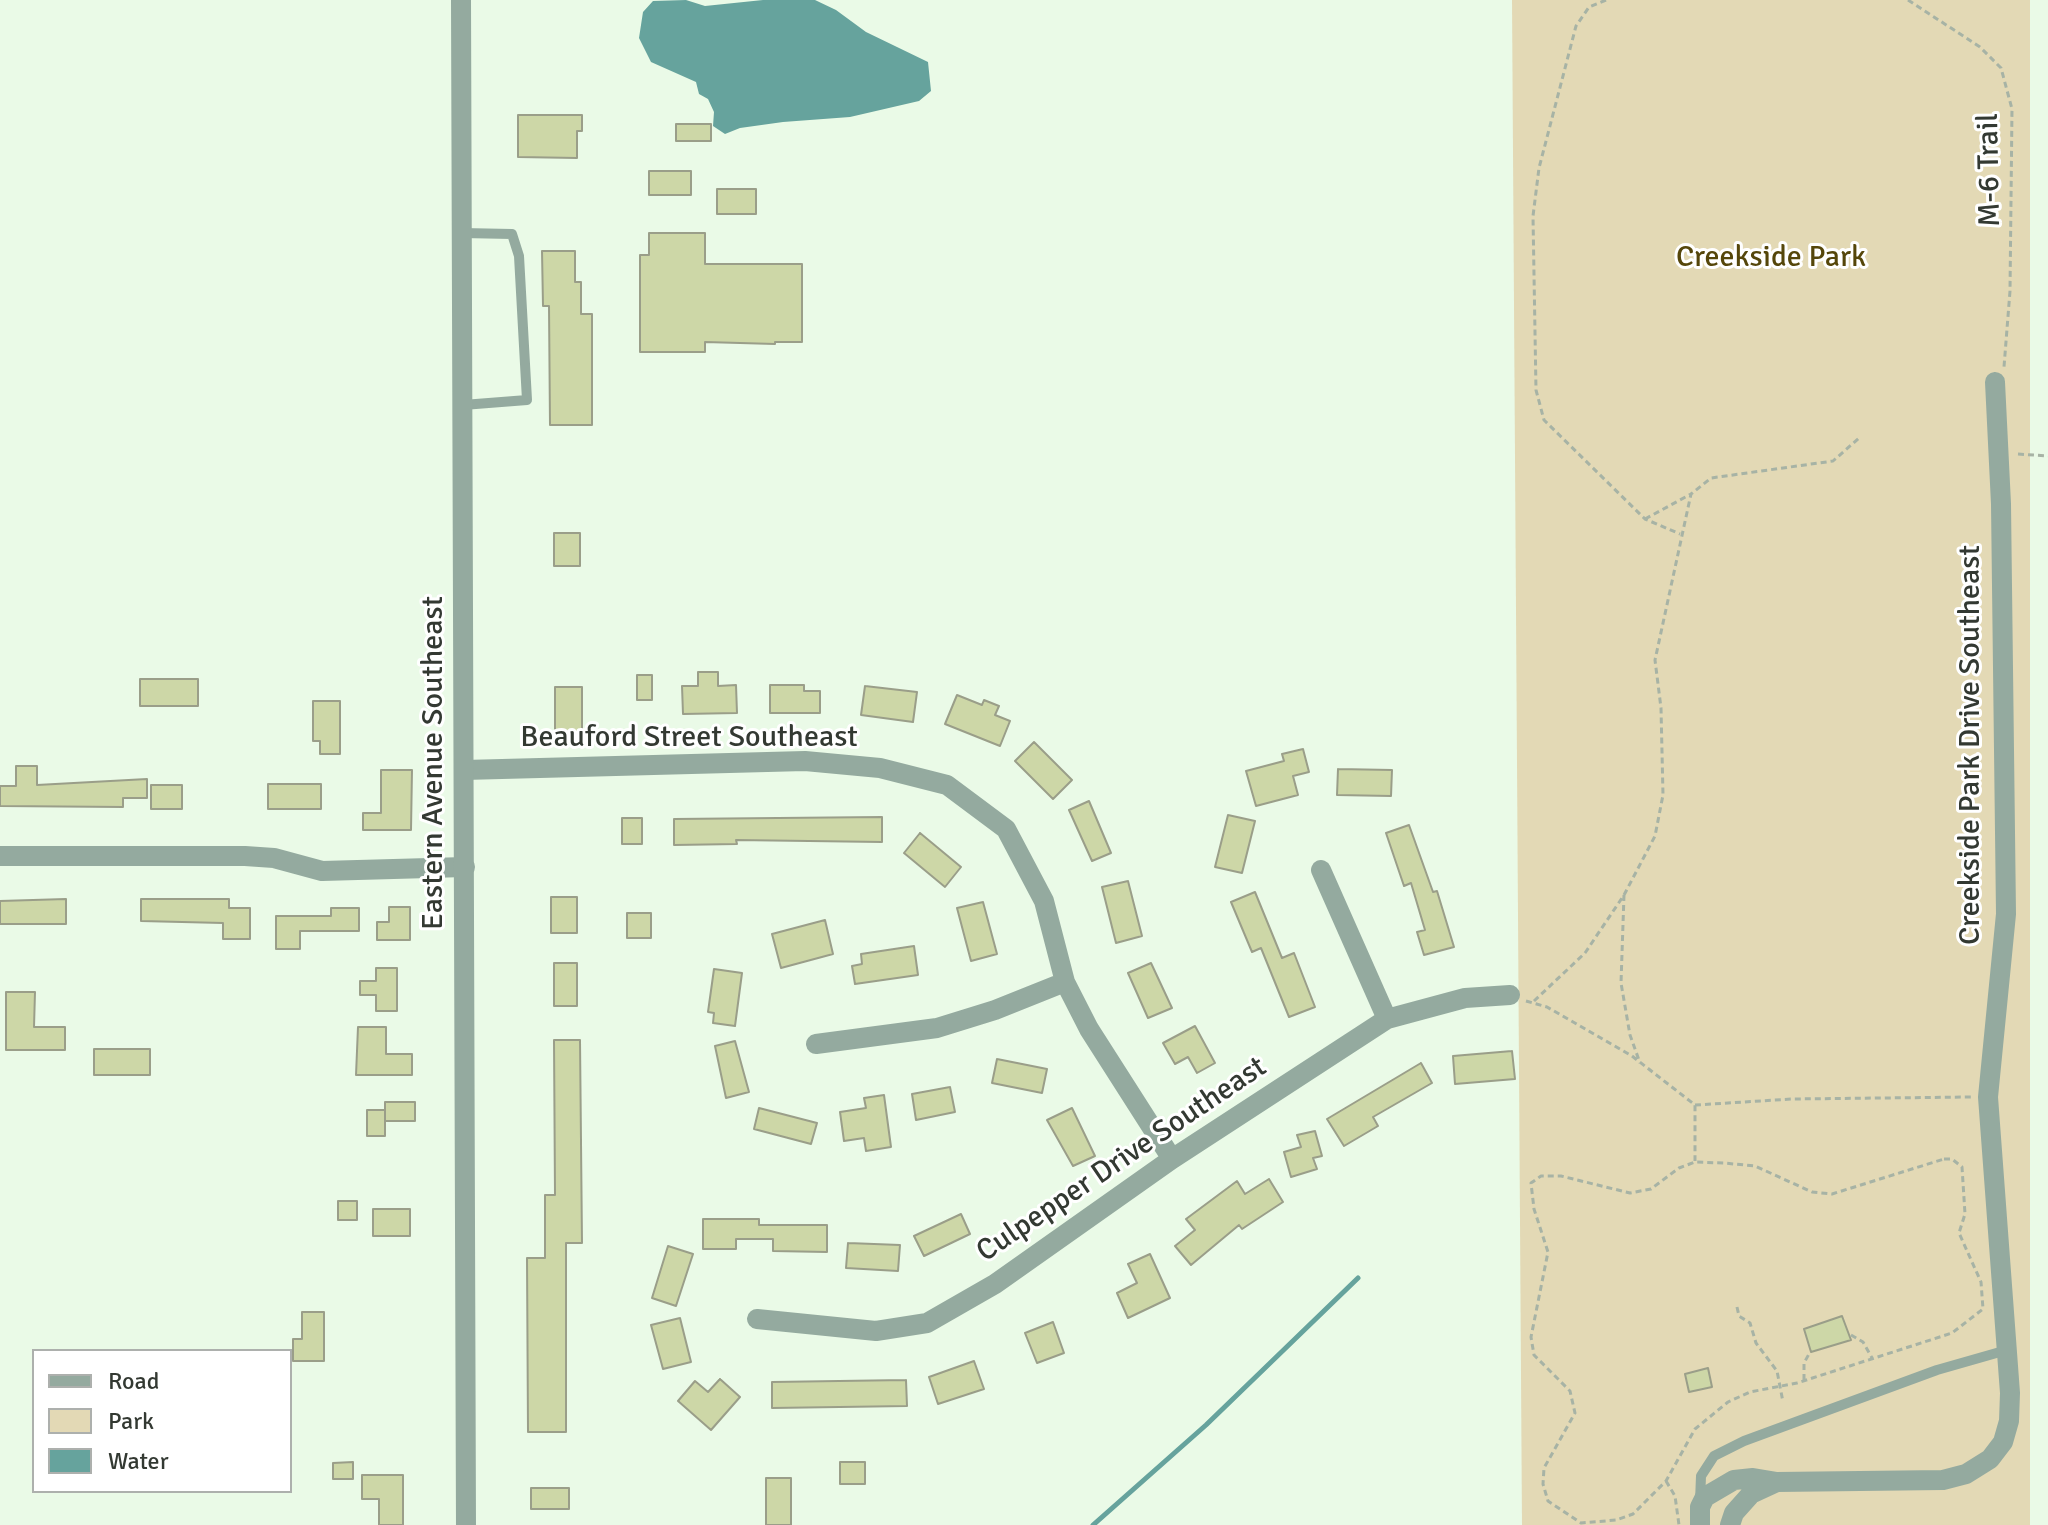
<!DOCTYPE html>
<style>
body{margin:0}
#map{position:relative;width:2048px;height:1525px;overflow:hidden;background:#eafae7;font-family:Signika,sans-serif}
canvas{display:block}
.legend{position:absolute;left:32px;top:1349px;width:260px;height:144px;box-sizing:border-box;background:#fff;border:2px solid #adb0ad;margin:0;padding:10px 14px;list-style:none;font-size:24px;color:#333932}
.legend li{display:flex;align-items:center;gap:16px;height:40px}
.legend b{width:40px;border:2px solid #adb0ad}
</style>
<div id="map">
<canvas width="2048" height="1525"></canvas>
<ul class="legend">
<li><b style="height:10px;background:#94aa9f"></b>Road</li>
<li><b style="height:22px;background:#e3d9b5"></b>Park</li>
<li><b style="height:22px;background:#66a39d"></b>Water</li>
</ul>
</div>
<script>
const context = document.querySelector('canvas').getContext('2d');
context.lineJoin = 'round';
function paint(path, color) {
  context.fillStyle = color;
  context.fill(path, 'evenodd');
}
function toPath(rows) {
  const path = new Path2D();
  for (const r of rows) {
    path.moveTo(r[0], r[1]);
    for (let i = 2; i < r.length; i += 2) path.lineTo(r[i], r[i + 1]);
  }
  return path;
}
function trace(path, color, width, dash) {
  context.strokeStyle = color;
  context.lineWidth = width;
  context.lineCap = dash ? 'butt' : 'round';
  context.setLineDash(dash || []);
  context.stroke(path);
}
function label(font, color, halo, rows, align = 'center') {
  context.font = font + ' Signika,sans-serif';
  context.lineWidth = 6;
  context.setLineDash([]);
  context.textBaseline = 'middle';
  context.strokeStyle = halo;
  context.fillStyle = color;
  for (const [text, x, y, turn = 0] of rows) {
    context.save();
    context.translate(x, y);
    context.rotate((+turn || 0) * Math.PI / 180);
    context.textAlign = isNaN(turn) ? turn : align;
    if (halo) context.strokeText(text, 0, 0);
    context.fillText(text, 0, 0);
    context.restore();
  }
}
const green = toPath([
 [1512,0,2030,0,2030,1525,1522,1525]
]);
const water = toPath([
 [686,0,705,6,763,0,815,0,836,10,866,32,928,62,931,91,919,101,850,117,783,122,740,128,725,134,713,126,714,112,708,99,699,94,696,82,651,62,639,38,643,12,653,1]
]);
const stream = toPath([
 [1093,1525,1206,1425,1358,1278]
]);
const building = toPath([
 [518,115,582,115,582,131,577,131,577,158,518,157,518,115],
 [676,124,711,124,711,141,676,141,676,124],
 [649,171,691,171,691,195,649,195,649,171],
 [717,189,756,189,756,214,717,214,717,189],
 [649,233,705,233,705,264,802,264,802,342,775,342,775,344,705,342,705,352,640,352,640,255,649,255,649,233],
 [542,251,575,251,575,282,581,282,581,314,592,314,592,425,550,425,549,306,543,306,542,251],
 [554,533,580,533,580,566,554,566,554,533],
 [698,672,718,672,718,686,736,685,737,713,683,714,682,686,698,686,698,672],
 [637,675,652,675,652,700,637,700,637,675],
 [140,679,198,679,198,706,140,706,140,679],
 [770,685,804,685,804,691,820,691,820,713,770,713,770,685],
 [865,686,917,692,913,722,861,715,865,686],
 [555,687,582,687,582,738,555,738,555,687],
 [957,695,982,705,984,700,999,706,995,715,1010,721,1000,746,945,724,957,695],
 [313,701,340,701,340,754,320,754,320,741,313,741,313,701],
 [1034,742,1072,780,1053,799,1015,761,1034,742],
 [1303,749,1309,772,1293,776,1298,795,1256,806,1246,771,1284,761,1282,754,1303,749],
 [16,766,37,766,37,785,147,779,147,798,123,798,123,807,0,806,0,786,16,786,16,766],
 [1338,769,1392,770,1391,796,1337,795,1338,769],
 [381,770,412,770,411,830,363,830,363,813,381,813,381,770],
 [268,784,321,784,321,809,268,809,268,784],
 [151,785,182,785,182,809,151,809,151,785],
 [1089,801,1111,853,1092,861,1069,810,1089,801],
 [1228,815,1255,821,1242,873,1215,867,1228,815],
 [882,817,882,842,736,840,737,844,674,845,674,819,882,817],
 [622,818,642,818,642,844,622,844,622,818],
 [1409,825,1433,892,1437,891,1454,947,1424,955,1417,932,1425,930,1411,883,1404,886,1386,833,1409,825],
 [920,833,961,867,945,887,904,853,920,833],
 [1128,881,1142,936,1116,943,1102,887,1128,881],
 [1255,892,1282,958,1294,953,1315,1007,1289,1017,1261,948,1252,952,1231,902,1255,892],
 [551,897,577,897,577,933,551,933,551,897],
 [66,899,66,924,0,924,0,901,66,899],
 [141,899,229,899,229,908,250,908,250,939,223,939,223,923,141,921,141,899],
 [983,902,997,954,971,961,957,908,983,902],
 [389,907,410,907,410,940,377,940,377,922,389,922,389,907],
 [331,908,359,908,359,931,300,931,300,949,276,949,276,916,331,916,331,908],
 [627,913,651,913,651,938,627,938,627,913],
 [825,920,833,954,781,968,772,934,825,920],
 [914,946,918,975,855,984,852,966,862,964,861,954,914,946],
 [554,963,577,963,577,1006,554,1006,554,963],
 [1151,963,1172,1008,1148,1018,1128,973,1151,963],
 [376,968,397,968,397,1011,376,1011,376,995,360,995,360,981,376,981,376,968],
 [714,969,742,973,735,1026,713,1023,714,1013,708,1012,714,969],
 [6,992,35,992,34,1027,65,1027,65,1050,6,1050,6,992],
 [1195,1026,1215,1063,1197,1073,1188,1057,1175,1064,1163,1043,1195,1026],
 [358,1027,386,1027,386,1054,412,1054,412,1075,356,1075,358,1027],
 [554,1040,580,1040,582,1243,566,1243,566,1432,528,1432,527,1258,545,1258,545,1195,555,1195,554,1040],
 [735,1041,749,1092,726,1098,715,1046,735,1041],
 [94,1049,150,1049,150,1075,94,1075,94,1049],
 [1512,1051,1515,1079,1455,1084,1453,1056,1512,1051],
 [997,1059,1047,1069,1042,1093,992,1083,997,1059],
 [1421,1063,1432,1083,1373,1117,1378,1126,1344,1146,1327,1119,1421,1063],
 [950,1087,955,1112,916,1120,912,1094,950,1087],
 [884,1095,891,1147,866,1151,864,1138,844,1141,840,1112,866,1108,864,1098,884,1095],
 [385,1102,415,1102,415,1121,385,1121,385,1102],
 [759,1108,817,1123,811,1144,754,1129,759,1108],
 [1072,1108,1095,1156,1073,1166,1047,1120,1072,1108],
 [367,1110,385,1110,385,1136,367,1136,367,1110],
 [1315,1131,1322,1156,1313,1158,1317,1169,1291,1177,1284,1152,1301,1147,1297,1135,1315,1131],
 [1269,1179,1283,1202,1242,1229,1239,1225,1191,1265,1175,1246,1195,1230,1186,1219,1237,1181,1245,1194,1269,1179],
 [338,1201,357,1201,357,1220,338,1220,338,1201],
 [373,1209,410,1209,410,1236,373,1236,373,1209],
 [961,1214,970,1234,924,1256,914,1236,961,1214],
 [703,1219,759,1219,759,1225,827,1225,827,1252,773,1251,773,1239,736,1239,736,1249,703,1249,703,1219],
 [848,1243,900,1245,898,1271,846,1268,848,1243],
 [668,1246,693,1254,676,1306,652,1298,668,1246],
 [1150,1254,1170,1298,1128,1318,1117,1293,1137,1283,1128,1264,1150,1254],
 [302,1312,324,1312,324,1361,293,1361,293,1339,302,1339,302,1312],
 [1842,1316,1851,1340,1811,1352,1804,1329,1842,1316],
 [680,1318,691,1362,663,1369,651,1325,680,1318],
 [1053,1322,1064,1353,1037,1363,1025,1333,1053,1322],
 [974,1361,984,1389,938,1404,929,1377,974,1361],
 [1708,1368,1712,1387,1689,1392,1685,1374,1708,1368],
 [720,1379,740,1397,711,1430,678,1401,695,1381,708,1392,720,1379],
 [906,1380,907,1406,772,1408,772,1382,906,1380],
 [353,1462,353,1479,333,1479,333,1463,353,1462],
 [840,1462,865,1462,865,1484,840,1484,840,1462],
 [362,1475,403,1475,403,1525,379,1525,379,1499,362,1499,362,1475],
 [766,1478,791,1478,791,1525,766,1525,766,1478],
 [531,1488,569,1488,569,1509,531,1509,531,1488]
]);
const path = toPath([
 [1606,0,1589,7,1576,26,1539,168,1533,216,1536,390,1544,420,1645,519,1680,534],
 [1908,0,1980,47,2001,68,2012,109,2010,291,2004,367],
 [2018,454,2048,456],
 [1645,519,1691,494],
 [1624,895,1655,836,1663,795,1661,708,1655,660,1691,494,1711,478,1833,461,1859,438],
 [1526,1001,1547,1007,1632,1056,1695,1105,1695,1161],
 [1534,1001,1585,953,1624,895,1621,983,1630,1035,1640,1063],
 [1695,1105,1792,1099,1971,1097],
 [1944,1159,1952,1159,1962,1167,1965,1214,1959,1233,1981,1282,1983,1309,1952,1333,1797,1383,1750,1392,1728,1402,1695,1429,1666,1481,1633,1514,1616,1520,1581,1523,1548,1501,1543,1484,1544,1468,1575,1413,1570,1391,1534,1355,1531,1337,1548,1252,1534,1209,1531,1183,1541,1176,1561,1176,1630,1193,1651,1189,1679,1168,1695,1162,1724,1163,1755,1166,1812,1192,1832,1194,1944,1159],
 [1737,1307,1739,1316,1750,1323,1756,1343,1777,1371,1783,1402],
 [1851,1335,1863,1342,1872,1358],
 [1804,1380,1804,1363,1809,1354],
 [1666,1481,1675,1496,1679,1525]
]);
const service = toPath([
 [462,233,512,234,519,256,527,400,463,405],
 [1700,1502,1701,1476,1714,1456,1744,1441,1937,1370,2007,1350]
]);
const minor = toPath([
 [464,770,805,761,880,768,947,785,1006,829,1044,901,1065,982,1089,1029,1172,1159],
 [0,856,245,856,274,858,322,871,465,867],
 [1321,870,1387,1019],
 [816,1044,937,1028,995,1010,1065,982],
 [757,1319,876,1331,927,1323,995,1284,1172,1159,1387,1019,1465,998,1510,995],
 [1700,1525,1700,1507,1705,1497,1734,1480,1753,1478,1777,1482,1943,1480,1966,1474,1990,1459,2003,1442,2009,1421,2010,1393,1988,1097,2006,914,2001,504,1995,382],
 [1730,1525,1734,1513,1751,1494,1777,1482]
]);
const tertiary = toPath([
 [461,0,466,1525]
]);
const streetNames = [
 ["M-6 Trail",1990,170,-91],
 ["Beauford Street Southeast",689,738],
 ["Creekside Park Drive Southeast",1971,745,-90],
 ["Eastern Avenue Southeast",434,763,-90],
 ["Culpepper Drive Southeast",1122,1160,-34]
];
const parkNames = [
 ["Creekside Park",1771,258]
];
paint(green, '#e3d9b5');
paint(water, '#66a39d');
trace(stream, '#66a39d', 5);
paint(building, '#cdd7a7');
trace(building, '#9a9e89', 2);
trace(path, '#a7b3a5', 3, [6, 4]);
trace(service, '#94aa9f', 10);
trace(minor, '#94aa9f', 20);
trace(tertiary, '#94aa9f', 20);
label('30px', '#333932', '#fff', streetNames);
label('30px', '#55460a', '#fff', parkNames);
</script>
